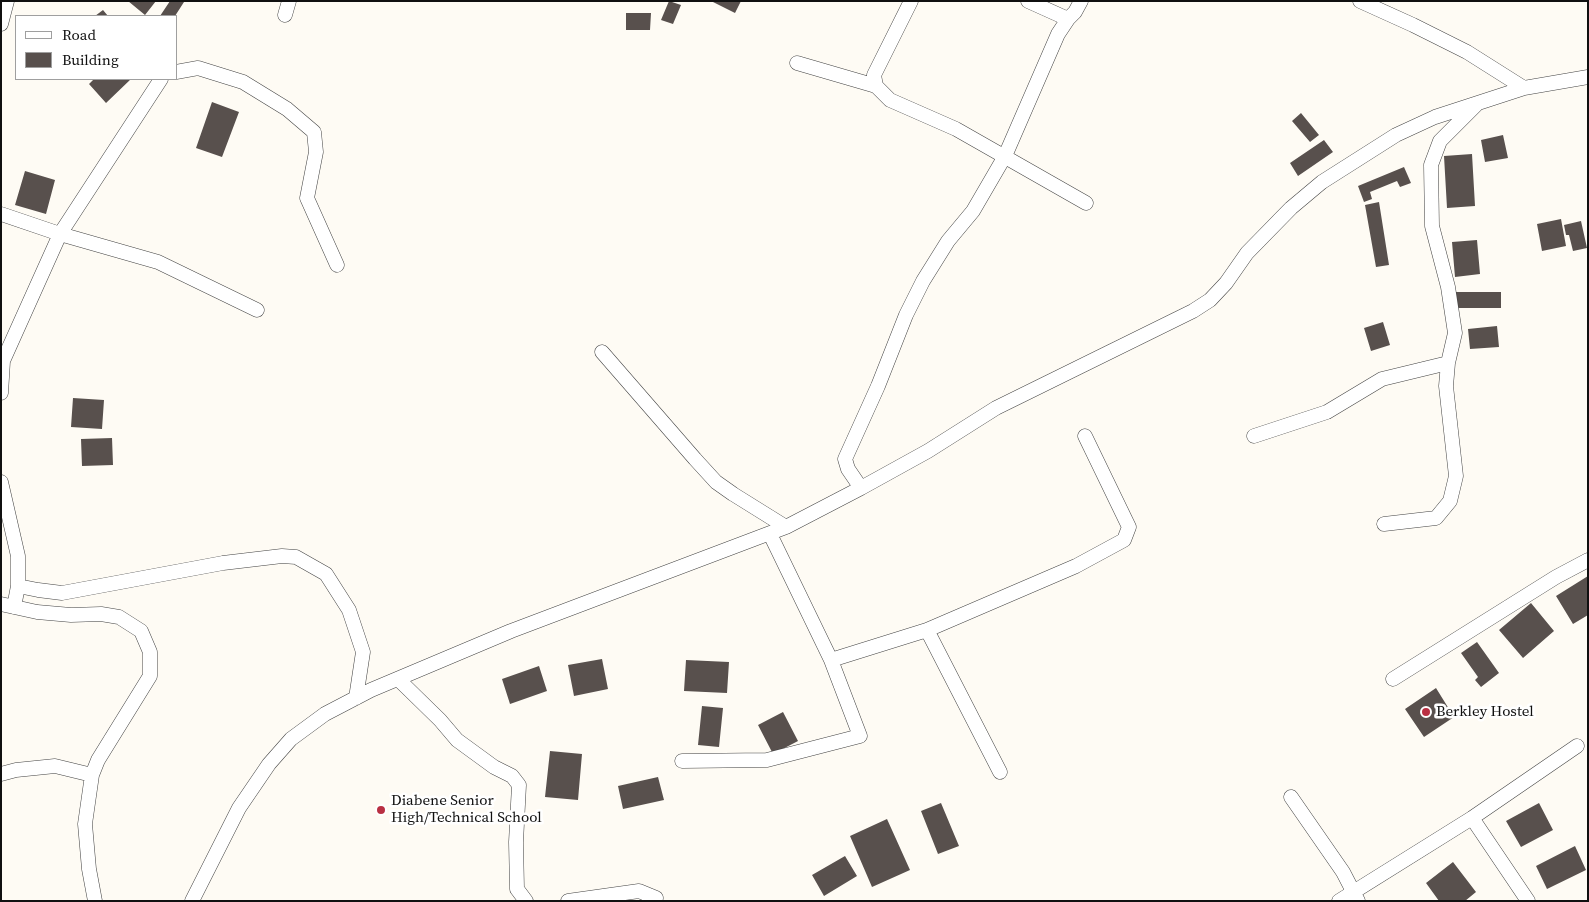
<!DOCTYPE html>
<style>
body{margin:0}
#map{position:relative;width:1589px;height:902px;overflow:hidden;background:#fefbf4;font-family:"Source Serif 4",serif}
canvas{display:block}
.frame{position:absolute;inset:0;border:2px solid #101010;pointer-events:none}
.legend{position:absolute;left:15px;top:15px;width:162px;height:65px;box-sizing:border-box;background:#fff;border:1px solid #9f9f9f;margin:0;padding:6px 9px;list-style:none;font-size:15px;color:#101010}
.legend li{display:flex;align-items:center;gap:10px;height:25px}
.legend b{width:25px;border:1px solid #9f9f9f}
</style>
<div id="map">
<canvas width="1589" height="902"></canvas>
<div class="frame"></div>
<ul class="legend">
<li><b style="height:6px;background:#fff"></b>Road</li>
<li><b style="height:14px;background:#58504d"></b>Building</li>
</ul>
</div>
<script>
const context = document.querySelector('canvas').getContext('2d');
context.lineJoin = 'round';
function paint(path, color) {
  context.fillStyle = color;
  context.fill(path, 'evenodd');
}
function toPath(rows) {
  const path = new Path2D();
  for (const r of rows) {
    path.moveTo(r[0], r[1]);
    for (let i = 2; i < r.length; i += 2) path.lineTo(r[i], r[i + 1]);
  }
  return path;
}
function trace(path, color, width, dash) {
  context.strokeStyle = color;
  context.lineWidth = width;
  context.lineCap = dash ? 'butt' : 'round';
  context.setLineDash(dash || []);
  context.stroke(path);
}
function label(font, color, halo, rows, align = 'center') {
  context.font = font + ' "Source Serif 4",serif';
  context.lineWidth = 5;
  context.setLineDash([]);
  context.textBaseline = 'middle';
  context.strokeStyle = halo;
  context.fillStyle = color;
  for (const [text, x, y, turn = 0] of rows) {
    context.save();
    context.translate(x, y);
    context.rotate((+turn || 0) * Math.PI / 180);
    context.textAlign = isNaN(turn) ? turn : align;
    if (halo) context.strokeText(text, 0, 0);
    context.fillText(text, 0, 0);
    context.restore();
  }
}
const building = toPath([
 [128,1,156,1,145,15],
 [170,1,184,2,175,16,160,16],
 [669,1,681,5,673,24,661,20],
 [711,1,741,1,735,13],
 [103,10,108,16,95,16],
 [626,13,651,13,650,30,626,30],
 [94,79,131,79,106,103,89,84],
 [212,102,239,112,222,157,196,148],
 [1301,113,1319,135,1310,142,1292,121],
 [1503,135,1508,158,1485,162,1481,140],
 [1324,140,1333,152,1298,176,1290,163],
 [1472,154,1475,206,1447,208,1444,156],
 [1404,167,1411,183,1400,187,1397,181,1370,192,1372,199,1364,202,1358,186],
 [25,171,55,180,46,214,15,205],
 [1379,202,1389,265,1376,267,1365,205],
 [1561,219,1566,246,1542,251,1537,224],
 [1581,221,1587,248,1573,251,1569,235,1566,235,1564,225],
 [1477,240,1480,274,1455,277,1452,242],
 [1456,292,1501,292,1501,308,1456,308],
 [1383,322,1390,345,1371,351,1364,328],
 [1497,326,1499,347,1470,349,1468,329],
 [73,398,104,400,102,429,71,427],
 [112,438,113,465,82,466,81,439],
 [1588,576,1588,615,1573,624,1556,596],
 [1531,603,1554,631,1523,658,1499,630],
 [1477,642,1499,673,1481,687,1475,680,1478,677,1461,653],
 [602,659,608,689,574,696,568,665],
 [686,660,729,662,727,693,684,691],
 [539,666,547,691,510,704,502,679],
 [1436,688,1454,717,1424,737,1405,709],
 [702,706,723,708,719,747,698,745],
 [783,712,798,741,773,754,758,725],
 [550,751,582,754,578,800,545,797],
 [658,777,664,800,623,809,618,786],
 [941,803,959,846,938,854,921,811],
 [1539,803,1553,830,1521,847,1506,821],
 [887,819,910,870,872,887,850,836],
 [1575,846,1586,870,1547,889,1536,866],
 [845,856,857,876,824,896,812,875],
 [1453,862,1476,892,1465,901,1439,901,1426,883]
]);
const minor = toPath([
 [911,1,874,75,876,86,890,100,956,129,1086,203],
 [1028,1,1068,19],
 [1360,1,1413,25,1467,52,1524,88],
 [285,15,289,1],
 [1,24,7,1],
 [797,63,876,86],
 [176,72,198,68,243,82,287,109,314,132,316,152,307,198,337,265],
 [1,214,60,234,158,262,257,310],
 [602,352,695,459,716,482,733,494,786,527],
 [1,393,3,361,60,234,161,79],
 [1254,436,1327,412,1382,379,1448,363],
 [1,482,18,556,18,586,14,607],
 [861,488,848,469,845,459,878,386,906,315,923,281,948,241,973,211,1005,156,1058,34,1068,19,1075,12,1081,1],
 [1384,524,1436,518,1450,501,1456,476,1446,386,1448,363,1455,333,1448,287,1432,226,1431,165,1440,141,1476,105],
 [18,586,38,590,62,593,223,563,282,556,296,557,326,574,349,610,363,652,356,698],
 [1,604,37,612,71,615,101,614,119,617,141,631,150,652,150,676,98,760,92,775,85,824,89,869,95,901],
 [927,630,1000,772],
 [831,660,927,630,1076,566,1124,540,1129,527,1085,436],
 [398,679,440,720,457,740,494,767,512,776,519,785,516,842,517,889,526,901],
 [1393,679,1556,577,1588,560],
 [682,761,767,760,860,736,831,660,770,534],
 [1,774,16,770,55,766,92,775],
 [1291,797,1343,872,1358,901],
 [1472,818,1528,901],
 [192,901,239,808,269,764,291,739,325,714,371,690,511,631,786,527,861,488,928,451,996,408,1193,311,1210,300,1226,283,1247,253,1291,208,1322,182,1396,135,1435,117,1524,88,1588,77],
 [568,901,639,891,656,898],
 [1339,901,1472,818,1577,746]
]);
const markers = [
 [1426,712,5,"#b92f42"],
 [381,810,5,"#b92f42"]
];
const poiNames = [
 ["Berkley Hostel",1436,712],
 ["Diabene Senior",391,801],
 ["High/Technical School",391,818]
];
paint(building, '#58504d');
trace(minor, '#434343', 15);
trace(minor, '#fff', 14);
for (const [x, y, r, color] of markers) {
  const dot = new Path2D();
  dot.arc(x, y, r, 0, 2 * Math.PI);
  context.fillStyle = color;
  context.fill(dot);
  trace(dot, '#fff', 2);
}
label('15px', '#101010', '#fff', poiNames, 'left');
</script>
